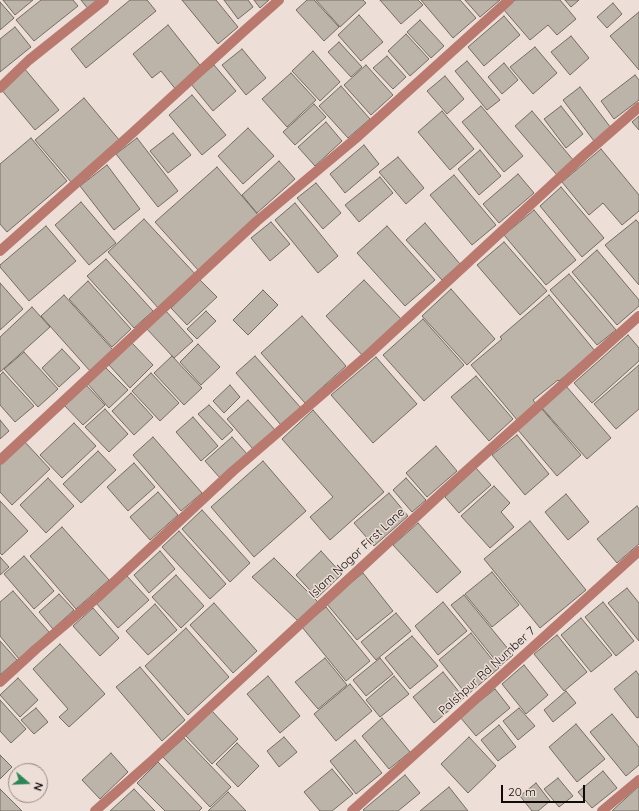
<!DOCTYPE html>
<style>
body{margin:0}
#map{position:relative;width:639px;height:811px;overflow:hidden;background:#edded7;font-family:Quicksand,sans-serif}
canvas{display:block}
.north{position:absolute;left:8px;top:763px;width:40px;height:40px;box-sizing:border-box;background:#edded7;border:1px solid #958a85;border-radius:50%;rotate:109deg;font-size:11px;font-weight:700;line-height:16px;text-align:center;color:#100b09}
.north::after{content:'';display:block;margin:auto;width:14px;height:18px;background:#2f8457;clip-path:polygon(50% 0,100% 100%,50% 72%,0 100%)}
.scale{position:absolute;left:501px;top:785px;width:84px;height:18px;box-sizing:border-box;border:2px solid #100b09;border-top:0;padding-left:5px;font-size:12px;line-height:14px;white-space:nowrap;color:#100b09;-webkit-text-stroke:3px #edded7;paint-order:stroke}
</style>
<div id="map">
<canvas width="639" height="811"></canvas>
<div class="north">N</div>
<div class="scale">20 m</div>
</div>
<script>
const context = document.querySelector('canvas').getContext('2d');
context.lineJoin = 'round';
function paint(path, color) {
  context.fillStyle = color;
  context.fill(path, 'evenodd');
}
function toPath(rows) {
  const path = new Path2D();
  for (const r of rows) {
    path.moveTo(r[0], r[1]);
    for (let i = 2; i < r.length; i += 2) path.lineTo(r[i], r[i + 1]);
  }
  return path;
}
function trace(path, color, width, dash) {
  context.strokeStyle = color;
  context.lineWidth = width;
  context.lineCap = dash ? 'butt' : 'round';
  context.setLineDash(dash || []);
  context.stroke(path);
}
function label(font, color, halo, rows, align = 'center') {
  context.font = font + ' Quicksand,sans-serif';
  context.lineWidth = 3;
  context.setLineDash([]);
  context.textBaseline = 'middle';
  context.strokeStyle = halo;
  context.fillStyle = color;
  for (const [text, x, y, turn = 0] of rows) {
    context.save();
    context.translate(x, y);
    context.rotate((+turn || 0) * Math.PI / 180);
    context.textAlign = isNaN(turn) ? turn : align;
    if (halo) context.strokeText(text, 0, 0);
    context.fillText(text, 0, 0);
    context.restore();
  }
}
const building = toPath([
 [3,0,33,0,15,15,3,0],
 [41,0,73,0,78,6,34,41,16,20,41,0],
 [81,0,102,0,89,10,81,0],
 [130,0,147,0,156,11,86,68,71,49,130,0],
 [182,0,216,0,238,27,218,44,182,0],
 [224,0,248,0,253,7,238,19,224,0],
 [254,0,269,0,260,8,254,0],
 [307,0,314,0,339,27,324,41,296,10,307,0],
 [316,0,363,0,366,3,340,27,316,0],
 [380,0,418,0,423,5,401,24,380,0],
 [421,0,460,0,476,18,453,38,421,0],
 [465,0,500,0,480,17,465,0],
 [515,0,560,0,576,19,557,35,548,25,530,40,504,10,515,0],
 [565,0,579,0,571,7,565,0],
 [0,2,14,18,0,30,0,2],
 [613,3,622,14,607,28,597,17,613,3],
 [639,12,639,70,610,36,639,12],
 [359,15,383,42,361,61,338,35,359,15],
 [504,16,520,35,484,66,468,47,504,16],
 [420,20,444,46,431,58,407,32,420,20],
 [168,25,203,69,177,91,161,71,152,78,133,54,168,25],
 [15,27,31,47,0,72,0,39,15,27],
 [406,34,429,59,410,76,388,51,406,34],
 [571,36,589,58,570,75,551,52,571,36],
 [339,42,362,67,351,77,328,52,339,42],
 [535,47,557,73,533,94,510,67,535,47],
 [242,49,266,78,246,95,222,65,242,49],
 [313,51,340,82,320,101,292,71,313,51],
 [387,56,406,77,393,89,373,68,387,56],
 [467,61,500,100,487,110,455,71,467,61],
 [504,63,518,80,502,94,488,77,504,63],
 [214,65,236,91,213,111,191,84,214,65],
 [366,65,393,95,371,115,344,85,366,65],
 [24,68,59,110,35,130,0,88,24,68],
 [291,73,316,100,287,127,262,99,291,73],
 [635,75,639,80,639,100,614,119,601,101,635,75],
 [445,76,464,99,447,114,427,91,445,76],
 [341,86,370,119,348,138,319,106,341,86],
 [580,87,611,128,594,141,563,100,580,87],
 [192,95,226,135,202,155,169,115,192,95],
 [84,98,120,141,71,182,35,140,84,98],
 [314,104,326,117,295,145,283,132,314,104],
 [481,106,523,156,504,172,462,122,481,106],
 [561,106,583,134,566,148,544,119,561,106],
 [442,111,474,149,450,170,418,132,442,111],
 [532,111,574,161,557,175,515,126,532,111],
 [639,116,639,130,632,122,639,116],
 [326,122,342,141,315,166,298,147,326,122],
 [248,128,274,156,243,184,218,156,248,128],
 [173,133,191,155,168,173,150,151,173,133],
 [31,138,67,181,7,232,0,224,0,164,31,138],
 [137,138,178,191,158,207,116,154,137,138],
 [364,145,379,164,345,193,330,174,364,145],
 [601,149,639,195,639,211,622,225,603,203,589,215,562,182,601,149],
 [480,150,501,176,479,195,458,169,480,150],
 [398,157,424,188,406,204,379,172,398,157],
 [279,161,295,179,257,213,242,195,279,161],
 [107,165,140,209,114,230,80,186,107,165],
 [217,167,259,216,198,270,155,222,217,167],
 [518,174,534,193,499,223,483,204,518,174],
 [454,175,496,225,472,245,430,195,454,175],
 [380,177,393,193,359,222,345,205,380,177],
 [316,183,341,213,323,229,297,198,316,183],
 [561,187,604,238,582,257,540,206,561,187],
 [81,202,116,243,89,265,55,225,81,202],
 [295,203,338,256,318,273,275,220,295,203],
 [534,210,576,260,546,285,504,235,534,210],
 [144,219,197,276,160,310,108,252,144,219],
 [636,220,639,223,639,285,605,245,636,220],
 [271,222,290,244,270,261,251,238,271,222],
 [425,223,460,264,442,280,406,240,425,223],
 [46,226,76,261,29,301,0,267,0,265,46,226],
 [387,226,435,280,405,306,357,253,387,226],
 [504,242,547,291,520,315,477,265,504,242],
 [597,250,639,300,639,306,617,325,572,272,597,250],
 [106,259,153,311,134,328,87,276,106,259],
 [569,274,616,330,597,345,550,290,569,274],
 [200,280,217,297,187,325,171,308,200,280],
 [364,280,401,319,363,356,326,316,364,280],
 [88,281,131,329,112,347,69,299,88,281],
 [0,283,23,309,0,330,0,283],
 [451,289,495,339,467,365,422,316,451,289],
 [263,290,278,305,248,335,233,320,263,290],
 [64,295,113,350,90,371,41,316,64,295],
 [549,295,595,351,559,381,558,380,533,400,537,405,518,421,471,365,502,339,500,337,549,295],
 [32,307,50,327,0,372,0,337,32,307],
 [165,310,193,341,174,358,146,328,165,310],
 [206,311,216,321,197,339,187,329,206,311],
 [302,316,346,366,305,403,261,353,302,316],
 [423,319,464,365,424,401,383,355,423,319],
 [628,335,639,348,639,361,592,403,574,383,628,335],
 [132,343,153,365,130,388,109,365,132,343],
 [198,344,220,367,201,385,180,362,198,344],
 [62,349,80,368,59,387,42,368,62,349],
 [24,352,58,389,38,407,4,369,24,352],
 [172,356,202,388,184,405,154,373,172,356],
 [255,356,301,408,281,425,236,373,255,356],
 [376,357,417,404,373,443,331,395,376,357],
 [639,365,639,409,616,429,594,404,639,365],
 [104,366,128,390,109,408,87,383,104,366],
 [3,372,34,406,15,422,0,405,0,375,3,372],
 [151,373,179,403,160,421,132,391,151,373],
 [476,376,513,419,489,441,451,397,476,376],
 [86,385,105,405,83,425,64,405,86,385],
 [230,385,240,397,224,413,213,401,230,385],
 [566,386,611,438,587,459,542,408,566,386],
 [131,393,153,417,134,435,112,411,131,393],
 [248,400,275,430,253,449,227,419,248,400],
 [209,405,233,430,222,440,198,414,209,405],
 [105,409,128,434,109,452,85,427,105,409],
 [542,409,581,455,557,476,518,430,542,409],
 [313,410,384,492,330,540,310,517,333,497,282,439,313,410],
 [193,417,218,446,201,461,176,432,193,417],
 [0,420,9,431,0,439,0,420],
 [74,423,96,446,62,478,40,455,74,423],
 [517,435,549,474,525,495,492,455,517,435],
 [153,437,202,493,181,511,133,455,153,437],
 [232,437,247,454,220,478,205,461,232,437],
 [24,441,50,469,12,505,0,492,0,464,24,441],
 [436,446,457,471,427,497,406,473,436,446],
 [98,451,116,470,81,503,63,484,98,451],
 [263,461,306,511,254,557,211,507,263,461],
 [134,463,155,487,128,511,107,487,134,463],
 [476,468,491,485,459,513,445,497,476,468],
 [48,478,74,506,46,533,20,505,48,478],
 [406,478,426,500,412,512,393,490,406,478],
 [494,486,510,503,501,512,514,527,490,548,461,516,494,486],
 [158,492,178,515,150,540,130,517,158,492],
 [389,493,408,516,374,546,354,523,389,493],
 [566,494,589,522,568,540,545,512,566,494],
 [0,501,28,531,2,555,0,553,0,501],
 [637,506,639,509,639,544,617,563,597,539,637,506],
 [202,510,250,563,230,582,182,529,202,510],
 [530,521,586,590,540,628,484,559,530,521],
 [418,523,461,572,437,593,393,545,418,523],
 [62,527,109,580,76,609,30,556,62,527],
 [179,531,226,584,210,599,162,547,179,531],
 [160,551,175,569,149,593,134,575,160,551],
 [321,551,342,574,317,598,296,575,321,551],
 [24,556,54,591,34,609,4,574,24,556],
 [0,557,9,567,0,575,0,557],
 [274,558,318,602,298,621,252,577,274,558],
 [492,572,519,605,492,627,465,594,492,572],
 [363,573,393,611,357,640,326,603,363,573],
 [176,575,204,606,181,628,152,597,176,575],
 [127,576,149,600,118,628,96,603,127,576],
 [627,588,639,603,639,641,608,603,627,588],
 [13,591,49,632,19,659,0,636,0,602,13,591],
 [59,594,74,610,53,629,39,612,59,594],
 [464,595,513,655,500,666,451,605,464,595],
 [443,602,467,631,438,655,415,626,443,602],
 [603,602,634,641,616,656,585,617,603,602],
 [214,603,257,651,233,673,190,625,214,603],
 [155,604,177,630,148,655,126,631,155,604],
 [326,607,370,661,346,681,302,627,326,607],
 [93,608,119,638,100,656,73,626,93,608],
 [396,613,411,631,376,660,361,642,396,613],
 [581,618,612,655,591,672,561,635,581,618],
 [186,628,229,677,188,715,145,666,186,628],
 [471,633,499,668,467,695,439,660,471,633],
 [557,635,587,672,564,691,534,654,557,635],
 [412,636,438,666,410,689,385,658,412,636],
 [0,641,17,660,0,675,0,641],
 [60,644,105,694,69,727,59,717,68,709,33,669,60,644],
 [325,658,347,685,318,709,295,682,325,658],
 [380,658,393,674,366,696,353,680,380,658],
 [524,665,548,695,526,714,502,684,524,665],
 [140,667,185,720,162,741,116,687,140,667],
 [636,671,639,675,639,717,637,718,614,689,636,671],
 [443,672,464,698,434,723,413,697,443,672],
 [268,676,300,716,280,733,247,694,268,676],
 [394,676,409,694,380,717,366,700,394,676],
 [18,678,38,700,20,717,0,695,18,678],
 [350,684,372,711,336,741,314,714,350,684],
 [495,689,510,708,476,736,460,717,495,689],
 [566,691,576,703,553,722,544,710,566,691],
 [0,700,26,729,11,743,0,731,0,700],
 [36,708,48,722,34,734,21,720,36,708],
 [519,708,535,726,518,740,503,721,519,708],
 [212,711,238,739,212,764,186,736,212,711],
 [612,714,639,747,639,765,626,776,590,732,612,714],
 [382,718,410,752,389,769,362,736,382,718],
 [576,724,605,759,577,782,549,747,576,724],
 [499,725,516,747,498,761,481,740,499,725],
 [284,737,297,752,279,767,267,751,284,737],
 [469,737,496,766,468,793,441,764,469,737],
 [184,738,231,787,210,807,163,757,184,738],
 [355,740,382,773,356,794,330,761,355,740],
 [237,743,259,766,238,787,216,764,237,743],
 [111,753,128,772,100,799,82,780,111,753],
 [0,755,12,767,0,779,0,755],
 [158,762,202,808,199,811,165,811,137,783,158,762],
 [332,769,353,794,332,811,320,811,304,792,332,769],
 [603,771,617,788,592,808,578,792,603,771],
 [405,775,420,793,398,811,365,811,363,810,405,775],
 [558,778,573,796,559,807,544,789,558,778],
 [536,783,550,801,538,811,532,811,520,796,536,783],
 [639,786,639,811,612,811,639,786],
 [449,787,468,811,420,811,449,787],
 [0,789,22,811,0,811,0,789],
 [134,789,155,811,110,811,134,789],
 [228,792,246,811,208,811,228,792]
]);
const minor = toPath([
 [0,88,29,60,104,0],
 [0,251,128,137,244,31,279,0],
 [0,460,257,221,355,139,509,0],
 [0,682,36,649,98,597,233,471,369,354,582,157,639,107],
 [95,811,154,759,445,490,639,316],
 [352,811,639,551],
 [602,811,639,780]
]);
const streetNames = [
 ["Islam Nogor First Lane",357,553,-43],
 ["Palshpur Rd Number 7",487,671,-42]
];
paint(building, '#bdb4a9');
trace(building, '#746c61', 1);
trace(minor, '#ba796e', 10);
label('12px', '#100b09', '#edded7', streetNames);
</script>
